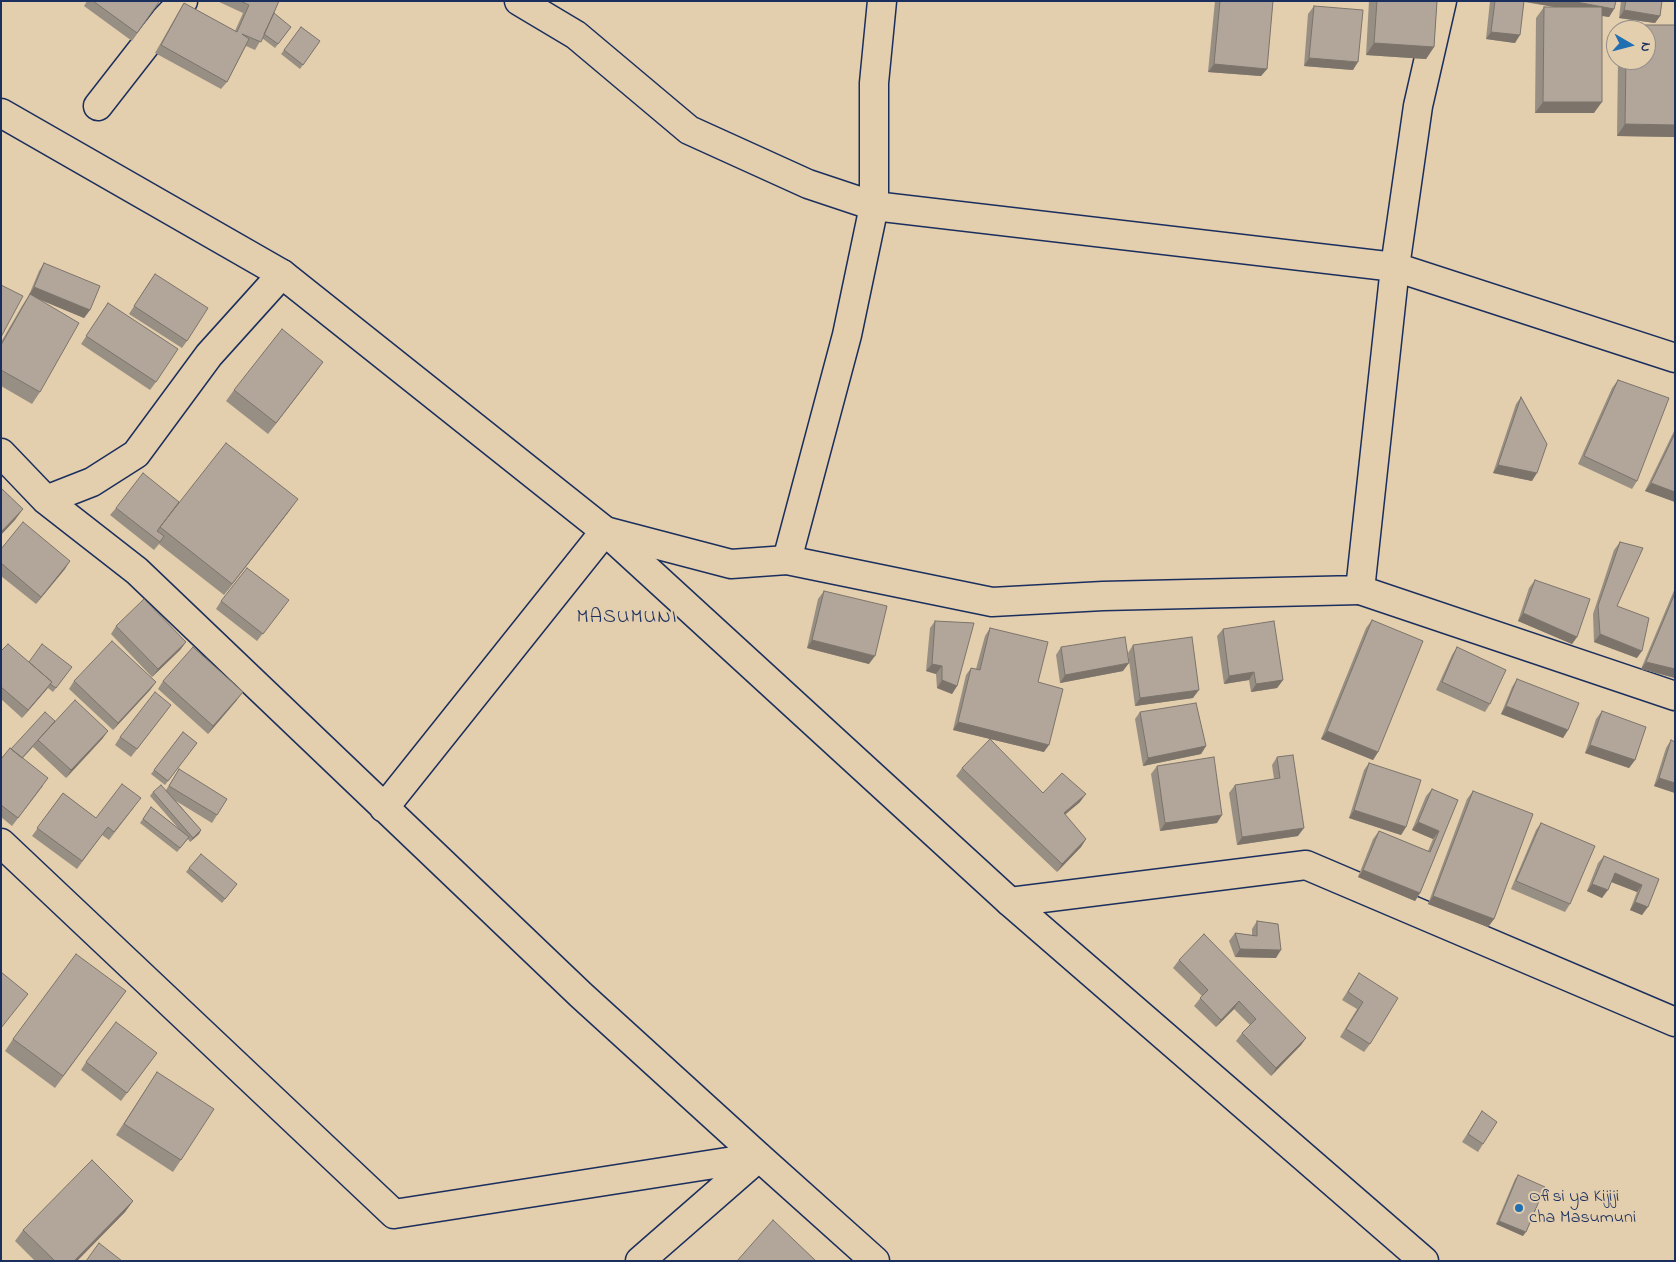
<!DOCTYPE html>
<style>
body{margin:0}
#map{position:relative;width:1676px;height:1262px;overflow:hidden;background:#e3cead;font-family:"Indie Flower",sans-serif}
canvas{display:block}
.frame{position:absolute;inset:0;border:2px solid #1b2f5e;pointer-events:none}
.north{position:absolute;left:1606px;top:20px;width:50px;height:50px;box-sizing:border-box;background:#e3cead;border:1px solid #938e8d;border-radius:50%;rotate:98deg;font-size:14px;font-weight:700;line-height:20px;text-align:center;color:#1b2f5e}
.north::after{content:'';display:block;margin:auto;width:18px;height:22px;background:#1f6fb2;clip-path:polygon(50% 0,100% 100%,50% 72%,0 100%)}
</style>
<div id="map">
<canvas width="1676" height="1262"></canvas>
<div class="frame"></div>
<div class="north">N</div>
</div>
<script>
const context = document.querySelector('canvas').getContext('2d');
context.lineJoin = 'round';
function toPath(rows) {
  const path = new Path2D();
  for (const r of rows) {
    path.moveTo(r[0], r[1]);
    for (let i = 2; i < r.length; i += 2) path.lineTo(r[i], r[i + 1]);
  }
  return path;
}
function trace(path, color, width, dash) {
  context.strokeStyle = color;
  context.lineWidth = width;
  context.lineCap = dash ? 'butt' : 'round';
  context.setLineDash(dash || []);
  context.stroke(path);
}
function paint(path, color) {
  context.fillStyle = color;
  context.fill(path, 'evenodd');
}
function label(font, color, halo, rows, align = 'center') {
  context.font = font + ' "Indie Flower",sans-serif';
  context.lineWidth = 4;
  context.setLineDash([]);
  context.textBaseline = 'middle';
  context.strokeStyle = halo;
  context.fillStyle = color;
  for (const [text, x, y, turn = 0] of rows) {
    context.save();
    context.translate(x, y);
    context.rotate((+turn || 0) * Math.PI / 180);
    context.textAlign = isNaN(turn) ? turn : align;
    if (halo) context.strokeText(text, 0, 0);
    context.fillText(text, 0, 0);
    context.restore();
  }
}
const minor = toPath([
 [1442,1,1418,106,1395,267,1675,358],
 [98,106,165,20,183,1],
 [1,453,46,500,137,571,581,995,759,1157,875,1261],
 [46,500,92,482,136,454,209,355,282,274],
 [787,560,847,335,874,206,874,83,882,1],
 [1360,590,1675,696],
 [384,808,605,531],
 [1,843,394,1214,759,1157],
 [1010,902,1306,865,1675,1022],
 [640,1261,759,1157]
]);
const tertiary = toPath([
 [519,1,576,35,689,130,808,184,874,206,1395,267,1360,590,1103,596,992,602,787,560,731,564,605,531]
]);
const secondary = toPath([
 [1,113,282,274,605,531,1010,902,1424,1261]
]);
const wall = toPath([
 [87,1,159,1,159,2,132,41,84,6],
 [217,1,279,1,273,15,291,27,275,48,262,38,255,50,246,46,227,82,221,89,155,53,179,11,184,3,235,31,243,13],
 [1215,1,1273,1,1267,69,1261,76,1208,72],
 [1369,1,1437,1,1434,47,1426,59,1366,55],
 [1490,1,1616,1,1614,9,1609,17,1602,16,1594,113,1535,113,1536,18,1544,7,1554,7,1524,2,1515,43,1486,39],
 [1621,1,1662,1,1660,16,1655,23,1619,18],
 [1314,6,1353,70,1304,66,1308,14],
 [1627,25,1675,25,1675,137,1617,136,1618,60,1646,60,1646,30,1623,30],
 [301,27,320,41,300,69,281,54],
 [44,263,90,310,84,318,36,298,40,392,32,404,1,386,1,342,22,306,29,295,39,271],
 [150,281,187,341,182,348,129,314],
 [108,303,156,382,150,390,81,344],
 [323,362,268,434,226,401,234,390],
 [1618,380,1637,481,1632,489,1578,464,1612,388],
 [1521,397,1532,481,1493,473,1516,404],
 [1675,429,1675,502,1645,491],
 [179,502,290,510,224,595,159,544,154,550,110,515,116,508],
 [1620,542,1617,606,1637,658,1594,642,1593,614,1614,550],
 [1,549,65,569,36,604,1,576],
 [1535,580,1577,637,1572,644,1518,621,1529,588],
 [1675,588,1675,678,1641,669],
 [824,591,869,664,807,648,818,599],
 [221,601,283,608,257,641,216,609],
 [1372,620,1378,752,1373,760,1321,739,1366,628],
 [935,621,957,686,952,694,937,688,936,674,926,671,930,628],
 [116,626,186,642,180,650,152,677,111,634],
 [990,628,1038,682,1044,752,953,730,966,675,971,668,976,669,985,636],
 [1223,629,1283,680,1277,688,1251,692,1249,680,1224,684,1217,636],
 [1133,645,1193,698,1135,706,1128,653],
 [1061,647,1123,671,1060,683,1056,655],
 [1457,647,1490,704,1485,712,1436,690,1452,655],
 [1,651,29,662,72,667,53,692,48,688,22,718,1,699],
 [1517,679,1568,730,1563,738,1501,714,1512,687],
 [74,681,156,682,150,690,113,730,69,689],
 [163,681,237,700,208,734,158,689],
 [171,705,131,757,115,745,120,737],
 [1602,711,1635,760,1629,768,1585,753,1596,719],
 [1140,712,1206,746,1201,754,1143,766,1135,719],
 [55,721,103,738,66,778,33,747,23,758,43,786,12,826,1,817,1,759,11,749],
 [183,732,197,743,165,785,151,774],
 [1671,740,1675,742,1675,793,1654,786,1666,748],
 [1277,757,1298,836,1237,845,1229,793,1235,785,1274,779,1272,765],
 [1369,763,1406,827,1401,835,1349,818,1364,770],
 [1157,766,1217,823,1160,831,1151,774],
 [962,768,1043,793,1080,802,1065,815,1086,839,1081,847,1057,872,956,776],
 [179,769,217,815,212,823,176,801,201,830,199,834,190,842,188,839,177,852,140,823,151,807,179,829,150,796,153,792,166,790],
 [1432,789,1458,800,1420,893,1415,901,1358,877,1373,839,1379,831,1428,851,1433,839,1412,830,1426,796],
 [1473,791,1494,919,1488,927,1428,904,1467,799],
 [63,793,96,818,135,806,109,840,102,835,77,869,32,836],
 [1541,823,1570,904,1565,912,1511,889,1536,830],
 [1604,856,1659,879,1642,915,1630,910,1637,892,1611,882,1602,898,1587,891,1598,863],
 [189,868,234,888,222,903,186,872],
 [1257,921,1276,958,1235,957,1229,941,1235,933,1252,935,1252,929],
 [1179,960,1306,1038,1301,1045,1271,1076,1236,1041,1242,1033,1250,1025,1234,1009,1216,1027,1194,1006,1202,996,1173,968],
 [1359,973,1370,1044,1364,1052,1340,1037,1357,1009,1342,1000],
 [126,991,55,1088,5,1051,13,1039],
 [151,1061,121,1101,81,1070,86,1062],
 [157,1072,181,1160,173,1172,116,1135],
 [1482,1111,1483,1144,1478,1152,1462,1142],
 [1518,1175,1523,1236,1496,1224,1515,1179],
 [133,1201,125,1212,77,1261,35,1261,15,1241,23,1230]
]);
const shadedWall = toPath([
 [1522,1,1571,1,1614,9,1609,17],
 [1624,10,1660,16,1655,23,1619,18],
 [1491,32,1520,35,1515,43,1486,39],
 [1374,43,1434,47,1426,59,1366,55],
 [1309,58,1358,62,1353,70,1304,66],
 [1214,64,1267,69,1261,76,1208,72],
 [1543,102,1602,102,1594,113,1535,113],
 [1625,124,1675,125,1675,137,1617,136],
 [34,287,90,310,84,318,29,295],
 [323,362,315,373,268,434,276,423],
 [1498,465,1537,473,1532,481,1493,473],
 [1651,483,1675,492,1675,502,1645,491],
 [298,499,290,510,224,595,232,584],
 [23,509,15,520,1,535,1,532],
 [70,561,65,569,36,604,41,597],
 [1523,613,1577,637,1572,644,1518,621],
 [1600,634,1642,651,1637,658,1594,642],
 [812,640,875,656,869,664,807,648],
 [186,642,180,650,152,677,158,669],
 [1646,662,1675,669,1675,678,1641,669],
 [1129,663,1123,671,1060,683,1065,675],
 [932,664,942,666,936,674,926,671],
 [1254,672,1249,680,1224,684,1229,676],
 [942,680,957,686,952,694,937,688],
 [1283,680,1277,688,1251,692,1256,684],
 [52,682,46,690,22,718,28,710],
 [156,682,150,690,113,730,118,723],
 [1199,690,1193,698,1135,706,1140,698],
 [243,692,237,700,208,734,213,726],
 [1506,706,1568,730,1563,738,1501,714],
 [958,722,1049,745,1044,752,953,730],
 [108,731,103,738,66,778,71,770],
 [1327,731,1378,752,1373,760,1321,739],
 [1590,745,1635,760,1629,768,1585,753],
 [1206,746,1201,754,1143,766,1148,758],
 [1659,778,1675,783,1675,793,1654,786],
 [1086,794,1080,802,1058,820,1064,813],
 [1354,810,1406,827,1401,835,1349,818],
 [1222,815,1217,823,1160,831,1165,823],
 [1418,822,1439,831,1433,839,1412,830],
 [1304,828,1298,836,1237,845,1242,837],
 [201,830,199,834,190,842,193,838],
 [1086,839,1081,847,1057,872,1062,864],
 [1363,870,1420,893,1415,901,1358,877],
 [1615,873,1642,885,1637,892,1609,881],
 [1592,884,1608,890,1602,898,1587,891],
 [1433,896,1494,919,1488,927,1428,904],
 [1635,902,1648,907,1642,915,1630,910],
 [1240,949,1281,950,1276,958,1235,957],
 [1239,1001,1234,1009,1216,1027,1221,1020],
 [1306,1038,1301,1045,1271,1076,1276,1068],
 [133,1201,125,1212,77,1261,74,1261],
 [1499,1221,1526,1232,1523,1236,1496,1224]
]);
const building = toPath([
 [93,1,159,1,159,2,137,33,93,1],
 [240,1,279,1,261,42,242,34,249,39,227,82,161,45,184,3,237,32,249,5,240,1],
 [1220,1,1273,1,1267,69,1214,64,1220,1],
 [1377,1,1437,1,1434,47,1374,43,1377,1],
 [1495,1,1524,1,1520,35,1491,32,1495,1],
 [1571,1,1616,1,1614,9,1571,1],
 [1626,1,1662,1,1660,16,1624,10,1626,1],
 [1314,6,1363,10,1358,62,1309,58,1314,6],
 [1544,7,1602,7,1602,102,1543,102,1544,7],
 [274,13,291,27,278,44,264,34,274,13],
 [1627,25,1675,25,1675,125,1625,124,1626,60,1646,60,1646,30,1627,30,1627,25],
 [301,27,320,41,303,65,284,50,301,27],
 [44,263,100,286,90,310,34,287,44,263],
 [155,274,208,308,187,341,134,306,155,274],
 [1,285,23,296,1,337,1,285],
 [30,294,79,323,40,392,1,370,1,345,30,294],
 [108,303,178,349,156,382,86,336,108,303],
 [282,329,323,362,276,423,234,390,282,329],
 [1618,380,1669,398,1637,481,1584,456,1618,380],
 [1521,397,1547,444,1537,473,1498,465,1521,397],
 [1675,433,1675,492,1651,483,1675,433],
 [226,443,298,499,232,584,160,527,226,443],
 [143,473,179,502,157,531,164,536,160,542,116,508,143,473],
 [1,488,23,509,1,532,1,488],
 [23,522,70,561,41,597,1,563,1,549,23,522],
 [1620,542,1643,548,1617,606,1649,618,1642,651,1600,634,1598,606,1620,542],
 [247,568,289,600,263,634,221,601,247,568],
 [1535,580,1590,599,1577,637,1523,613,1535,580],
 [824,591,887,606,875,656,812,640,824,591],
 [1675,593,1675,669,1646,662,1675,593],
 [144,599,186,642,158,669,116,626,144,599],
 [1372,620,1423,641,1378,752,1327,731,1372,620],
 [935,621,974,623,957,686,942,680,942,666,932,664,935,621],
 [1274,621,1283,680,1256,684,1254,672,1229,676,1223,629,1274,621],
 [990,628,1048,642,1038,682,1063,689,1049,745,958,722,971,668,980,670,990,628],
 [1125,637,1129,663,1065,675,1061,647,1125,637],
 [1192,637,1199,690,1140,698,1133,645,1192,637],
 [112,641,156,682,118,723,74,681,112,641],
 [8,644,52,682,28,710,1,687,1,651,8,644],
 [42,644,72,667,56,688,50,684,52,682,29,662,42,644],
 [193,647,243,692,213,726,163,681,193,647],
 [1457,647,1506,670,1490,704,1442,682,1457,647],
 [1517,679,1579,703,1568,730,1506,706,1517,679],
 [155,692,171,705,137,749,120,737,155,692],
 [75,700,108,731,71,770,38,740,75,700],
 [1196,703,1206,746,1148,758,1140,712,1196,703],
 [1602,711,1646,727,1635,760,1590,745,1602,711],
 [45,712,55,721,22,758,11,749,45,712],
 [183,732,197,743,168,781,154,770,183,732],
 [990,739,1043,793,1062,773,1086,794,1064,813,1086,839,1062,864,962,768,990,739],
 [1671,740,1675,742,1675,783,1659,778,1671,740],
 [10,748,48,778,18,818,1,805,1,759,10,748],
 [1293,755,1304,828,1242,837,1235,785,1280,778,1277,757,1293,755],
 [1214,757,1222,815,1165,823,1157,766,1214,757],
 [1369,763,1421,780,1406,827,1354,810,1369,763],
 [179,769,227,799,217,815,169,786,179,769],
 [122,784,141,798,114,832,108,827,82,861,37,828,63,793,96,818,122,784],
 [161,785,201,830,193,838,153,792,161,785],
 [1432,789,1458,800,1420,893,1363,870,1379,831,1430,852,1439,831,1418,822,1432,789],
 [1473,791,1533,814,1494,919,1433,896,1473,791],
 [151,807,189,837,180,848,143,819,151,807],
 [1541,823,1595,846,1570,904,1516,881,1541,823],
 [201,854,237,884,225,899,189,868,201,854],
 [1604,856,1659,879,1648,907,1635,902,1642,885,1615,873,1608,890,1592,884,1604,856],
 [1257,921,1278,924,1281,950,1240,949,1235,933,1257,936,1257,921],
 [1204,934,1306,1038,1276,1068,1242,1033,1256,1019,1239,1001,1221,1020,1200,998,1208,990,1179,960,1204,934],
 [76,954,126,991,63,1076,13,1039,76,954],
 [1,972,28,994,1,1028,1,972],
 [1359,973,1398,998,1370,1044,1346,1029,1363,1002,1348,992,1359,973],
 [116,1022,157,1053,127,1093,86,1062,116,1022],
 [157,1072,214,1109,181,1160,124,1124,157,1072],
 [1482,1111,1497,1122,1483,1144,1468,1134,1482,1111],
 [92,1160,133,1201,74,1261,55,1261,23,1230,92,1160],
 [1518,1175,1545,1187,1526,1232,1499,1221,1518,1175],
 [773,1220,816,1261,737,1261,773,1220],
 [99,1243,122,1261,86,1261,99,1243]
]);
const markers = [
 [1519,1208,5,"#1f6fb2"]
];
const poiNames = [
 ["Ofisi ya Kijiji",1529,1198],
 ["cha Masumuni",1529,1219]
];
const quarterNames = [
 ["MASUMUNI",627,619]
];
trace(minor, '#1b2f5e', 31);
trace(tertiary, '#1b2f5e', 31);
trace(secondary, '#1b2f5e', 31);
trace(minor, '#e3cead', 28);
trace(tertiary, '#e3cead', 28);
trace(secondary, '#e3cead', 28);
paint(wall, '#988f84');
paint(shadedWall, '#7c746b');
paint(building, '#b1a699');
trace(building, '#7c746b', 1);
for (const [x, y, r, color] of markers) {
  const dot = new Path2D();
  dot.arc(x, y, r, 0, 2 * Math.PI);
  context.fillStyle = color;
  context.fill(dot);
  trace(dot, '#e3cead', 2);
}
label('18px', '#1b2f5e', '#e3cead', poiNames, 'left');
context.letterSpacing = '1px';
label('20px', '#1b2f5e', '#e3cead', quarterNames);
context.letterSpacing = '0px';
</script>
